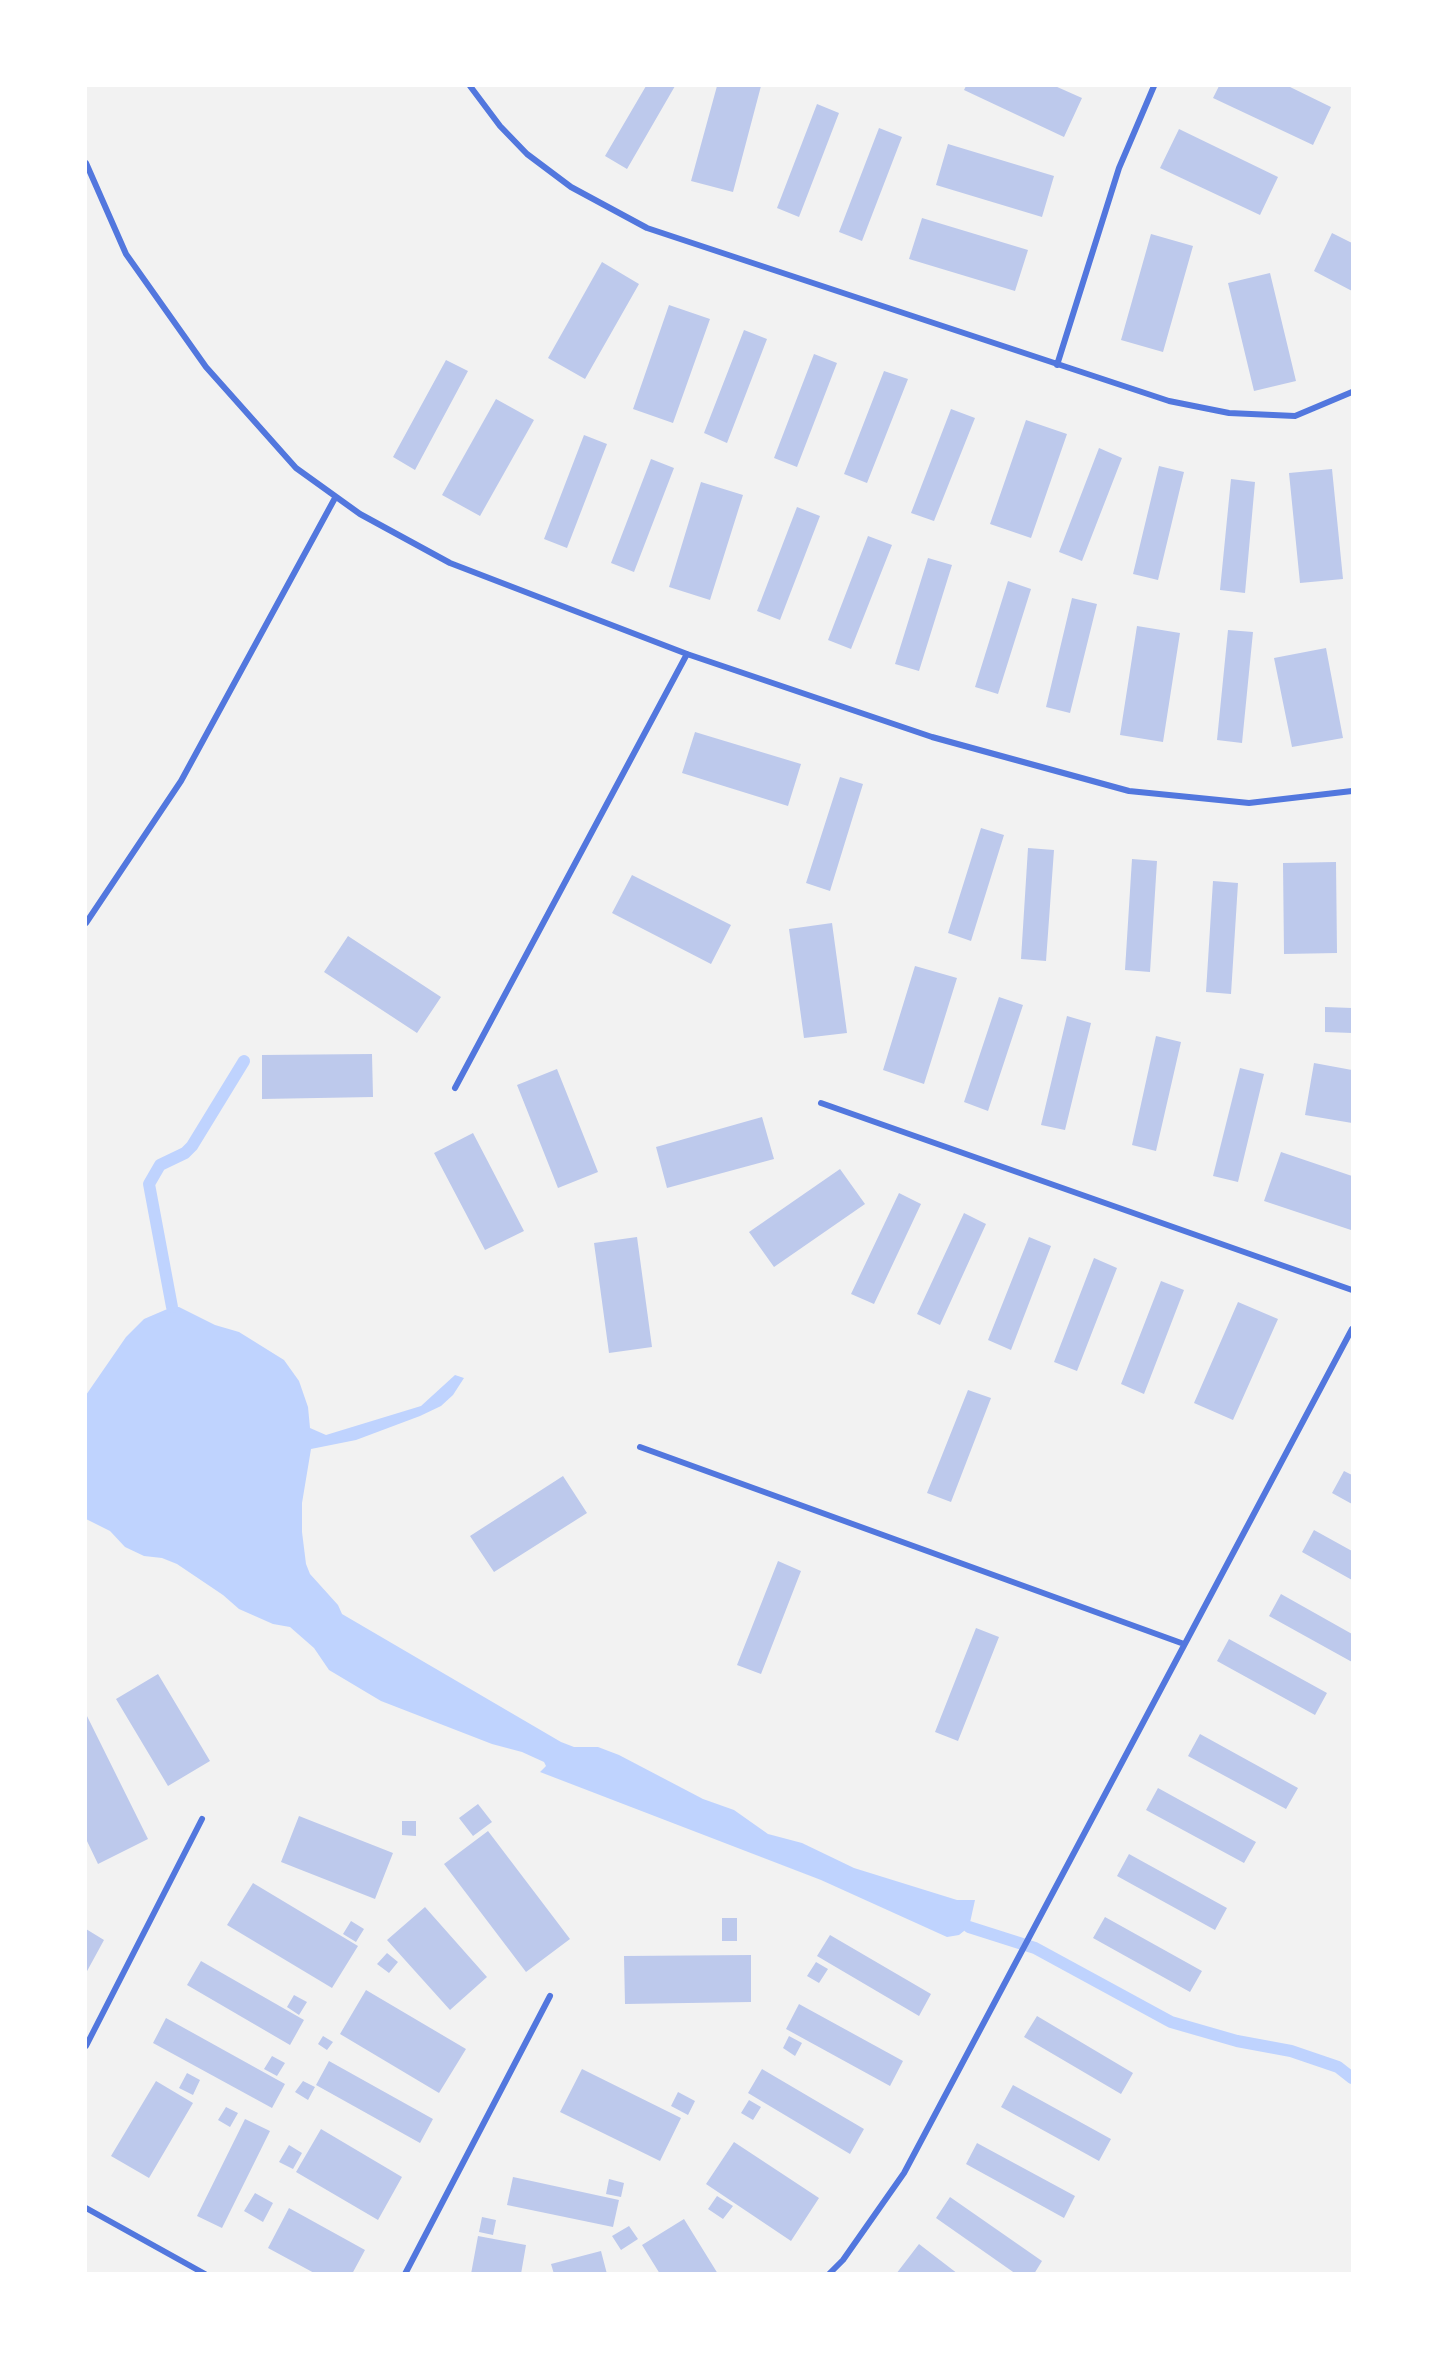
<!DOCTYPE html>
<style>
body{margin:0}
#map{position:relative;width:1438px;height:2359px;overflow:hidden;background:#f2f2f2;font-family:"Playfair Display",serif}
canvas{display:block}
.frame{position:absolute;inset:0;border:87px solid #fff;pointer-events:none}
</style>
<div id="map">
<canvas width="1438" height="2359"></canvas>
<div class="frame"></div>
</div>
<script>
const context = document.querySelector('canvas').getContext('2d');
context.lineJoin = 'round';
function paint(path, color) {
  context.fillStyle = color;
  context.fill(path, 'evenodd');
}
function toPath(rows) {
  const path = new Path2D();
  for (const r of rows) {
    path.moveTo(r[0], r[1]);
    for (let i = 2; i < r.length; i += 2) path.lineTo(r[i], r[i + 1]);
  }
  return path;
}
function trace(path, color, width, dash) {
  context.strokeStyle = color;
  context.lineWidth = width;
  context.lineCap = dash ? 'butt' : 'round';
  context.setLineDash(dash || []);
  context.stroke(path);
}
const water = toPath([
 [172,1307,179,1307,215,1325,239,1332,284,1360,299,1381,308,1407,310,1428,326,1435,421,1406,455,1375,464,1378,453,1395,441,1406,420,1416,356,1440,311,1449,302,1503,302,1532,306,1564,310,1574,338,1605,342,1614,561,1742,574,1747,598,1747,619,1755,703,1799,734,1810,768,1834,802,1843,854,1868,957,1900,975,1900,969,1927,959,1935,947,1937,821,1880,540,1772,546,1766,544,1762,522,1752,492,1744,381,1701,329,1670,314,1648,290,1627,273,1624,239,1609,223,1595,177,1564,162,1558,144,1556,125,1547,110,1531,86,1519,86,1395,126,1337,144,1319]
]);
const stream = toPath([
 [172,1307,149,1184,160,1165,185,1153,192,1146,244,1061],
 [969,1927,1035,1948,1171,2022,1237,2041,1291,2051,1338,2067,1352,2078]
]);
const building = toPath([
 [646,86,675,86,627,169,605,156],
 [717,86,761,86,733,192,691,181],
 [966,86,1055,86,1082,98,1064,137,964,90],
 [1219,86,1288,86,1331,107,1313,145,1213,98],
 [817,104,839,113,799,217,777,208],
 [879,128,902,137,862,241,839,232],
 [1179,129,1278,177,1260,215,1160,168],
 [948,144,1054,176,1042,217,936,185],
 [922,218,1028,250,1015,291,909,259],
 [1332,233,1352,243,1352,291,1314,271],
 [1151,234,1193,246,1163,352,1121,340],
 [602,262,639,284,585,379,548,358],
 [1270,273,1296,381,1254,391,1228,283],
 [669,305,710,319,673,423,633,409],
 [744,330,767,339,727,443,704,433],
 [814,354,837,363,797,467,774,458],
 [446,360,468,371,415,470,393,457],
 [884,371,908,379,867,483,844,474],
 [496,399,534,420,480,516,442,495],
 [951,409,975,418,934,521,911,513],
 [1026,420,1067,434,1031,538,990,524],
 [584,435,607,444,567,548,544,539],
 [1099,448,1122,458,1082,561,1059,552],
 [651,459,674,468,634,572,611,563],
 [1159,466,1184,472,1158,580,1133,574],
 [1332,469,1343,579,1300,583,1289,473],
 [1231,479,1255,482,1245,593,1220,590],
 [701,482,743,495,710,600,669,587],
 [797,507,820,516,780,620,757,611],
 [868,536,892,545,851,649,828,640],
 [928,558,952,565,919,671,895,664],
 [1008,581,1031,589,998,694,975,687],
 [1072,598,1097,604,1070,713,1046,707],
 [1137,626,1180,633,1163,742,1120,735],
 [1228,630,1253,632,1242,743,1217,740],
 [1326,648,1343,738,1292,747,1274,658],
 [695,732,801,764,788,806,682,773],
 [840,777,863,784,830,891,806,883],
 [981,828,1004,835,971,941,948,933],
 [1028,848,1054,850,1046,961,1021,959],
 [1132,859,1157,861,1150,972,1125,970],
 [1336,862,1337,953,1284,954,1283,863],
 [632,875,731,925,711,964,612,913],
 [1213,881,1238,883,1231,994,1206,992],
 [832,923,847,1033,804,1038,789,929],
 [348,936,441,997,417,1033,324,972],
 [915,966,957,978,924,1084,883,1070],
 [999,997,1023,1005,988,1111,964,1102],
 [1325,1007,1352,1008,1352,1033,1325,1032],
 [1067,1016,1091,1023,1065,1130,1041,1125],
 [1156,1036,1181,1042,1156,1151,1132,1145],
 [372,1054,373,1097,262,1099,262,1055],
 [1314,1063,1352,1070,1352,1123,1305,1115],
 [1240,1068,1264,1074,1238,1182,1213,1176],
 [557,1069,598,1172,558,1188,517,1085],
 [762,1117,774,1159,667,1188,656,1147],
 [473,1133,524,1231,485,1250,434,1153],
 [1281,1152,1352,1176,1351,1230,1264,1201],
 [840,1169,865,1204,774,1267,749,1232],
 [899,1193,921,1204,874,1304,851,1294],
 [964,1213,986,1224,940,1325,917,1314],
 [637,1237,652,1347,609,1353,594,1243],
 [1029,1237,1051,1246,1011,1350,988,1340],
 [1094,1258,1117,1268,1077,1371,1054,1362],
 [1161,1281,1184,1290,1144,1394,1121,1384],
 [1238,1302,1278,1319,1233,1420,1194,1403],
 [968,1390,991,1398,951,1502,927,1493],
 [1344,1471,1352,1475,1352,1504,1332,1493],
 [563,1476,587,1513,494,1572,470,1536],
 [1314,1530,1352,1551,1352,1580,1302,1552],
 [778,1561,801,1571,761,1674,737,1665],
 [1281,1594,1352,1634,1352,1662,1269,1616],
 [976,1628,999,1637,958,1741,935,1732],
 [1229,1639,1327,1693,1315,1715,1217,1661],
 [158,1674,210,1761,168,1786,116,1699],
 [86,1714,148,1839,98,1864,86,1839],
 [1200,1734,1298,1788,1286,1809,1188,1756],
 [1158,1788,1256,1842,1244,1863,1146,1810],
 [478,1804,492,1822,473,1836,459,1818],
 [299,1816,393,1853,375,1899,281,1862],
 [402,1821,416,1821,416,1836,402,1835],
 [488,1831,570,1939,526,1972,444,1864],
 [1129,1854,1227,1908,1215,1930,1117,1876],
 [253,1883,358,1946,332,1988,227,1925],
 [425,1907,487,1977,450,2010,387,1940],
 [1105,1917,1202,1971,1190,1992,1093,1938],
 [722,1918,737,1918,737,1941,722,1941],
 [351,1921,364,1929,356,1942,343,1934],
 [86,1929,104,1940,86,1973],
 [830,1935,931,1994,919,2016,817,1956],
 [387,1953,398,1962,389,1973,377,1964],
 [751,1955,751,2002,625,2004,624,1956],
 [201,1961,304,2020,290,2045,187,1985],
 [816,1962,828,1969,819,1983,807,1976],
 [366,1990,466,2049,439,2093,340,2034],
 [294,1995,307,2002,299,2015,287,2007],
 [799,2004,903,2061,890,2086,786,2029],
 [1037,2016,1133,2073,1121,2094,1024,2037],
 [166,2018,285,2084,272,2108,153,2043],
 [323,2036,333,2042,327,2050,318,2044],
 [789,2036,802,2043,795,2056,783,2048],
 [272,2056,285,2063,277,2076,264,2069],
 [329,2061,433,2119,420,2143,316,2085],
 [582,2069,681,2118,660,2161,560,2112],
 [762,2069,864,2129,850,2154,748,2093],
 [187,2073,200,2080,193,2095,179,2088],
 [156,2081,193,2103,149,2178,111,2156],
 [303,2081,315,2087,308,2100,295,2092],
 [1013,2085,1111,2139,1099,2161,1001,2107],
 [678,2092,695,2101,688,2115,671,2106],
 [749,2100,761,2107,753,2120,741,2113],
 [226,2107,238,2113,230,2127,218,2120],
 [245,2119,270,2131,222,2228,197,2216],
 [321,2129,402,2177,378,2220,296,2172],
 [734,2142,819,2198,791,2241,706,2184],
 [977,2143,1075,2196,1064,2218,966,2164],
 [289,2145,302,2153,293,2169,279,2162],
 [513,2177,619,2200,613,2227,507,2205],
 [609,2179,624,2183,621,2197,606,2194],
 [255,2193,273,2203,263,2222,244,2211],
 [717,2196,733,2206,723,2219,708,2209],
 [950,2197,1042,2261,1034,2274,1016,2274,936,2218],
 [289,2208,365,2250,352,2274,316,2274,268,2248],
 [482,2217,496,2220,493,2235,479,2232],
 [684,2219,718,2274,660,2274,642,2245],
 [629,2226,638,2239,621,2250,612,2236],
 [478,2236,526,2245,521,2274,471,2274],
 [919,2244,958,2274,896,2274],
 [601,2251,607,2274,554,2274,551,2264]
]);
const minor = toPath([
 [470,86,500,126,527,154,571,187,647,228,1169,401,1229,413,1295,416,1352,392],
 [86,163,126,254,206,367,296,468,360,514,450,563,687,654,932,737,1129,791,1249,803,1352,791],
 [1057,365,1119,168,1154,86],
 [86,923,181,781,335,498],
 [455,1088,687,654],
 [821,1103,1352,1290],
 [640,1447,1184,1644],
 [86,2046,202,1819],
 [86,2208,205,2274],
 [405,2274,550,1996],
 [829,2274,843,2260,904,2173,1352,1329]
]);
paint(water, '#bfd3fe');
trace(stream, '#bfd3fe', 12);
paint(building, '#bdc9ec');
trace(minor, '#5277de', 6);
</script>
